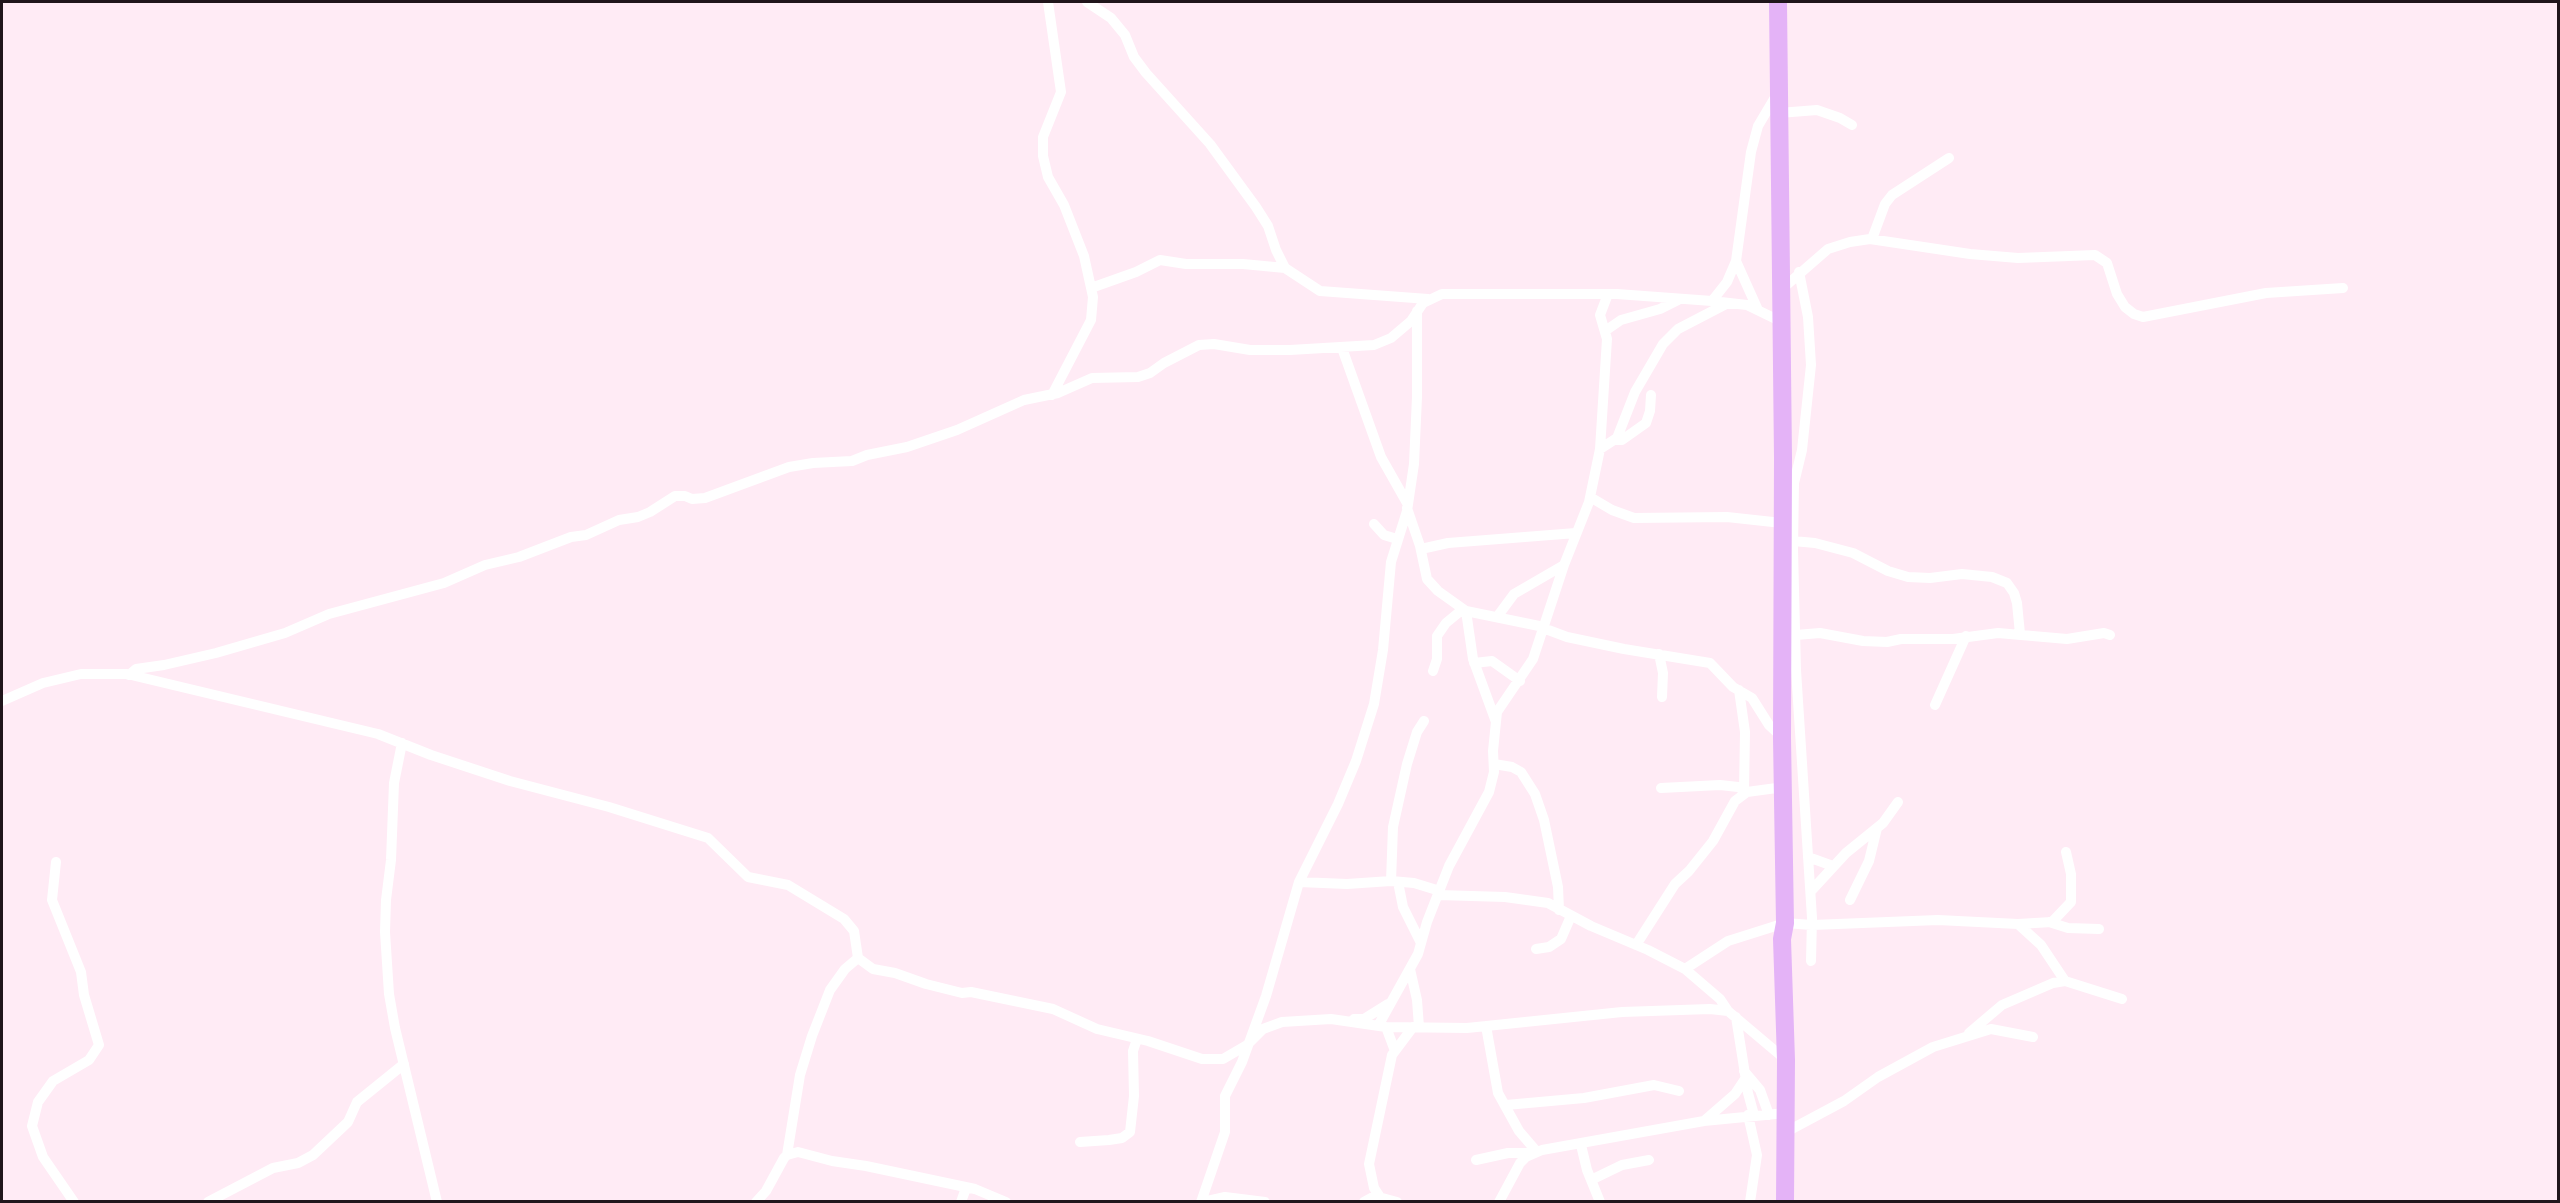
<!DOCTYPE html>
<style>
body{margin:0}
#map{position:relative;width:2560px;height:1203px;overflow:hidden;background:#ffebf5;font-family:"Roboto Serif",serif}
canvas{display:block}
.frame{position:absolute;inset:0;border:3px solid #20151b;pointer-events:none}
</style>
<div id="map">
<canvas width="2560" height="1203"></canvas>
<div class="frame"></div>
</div>
<script>
const context = document.querySelector('canvas').getContext('2d');
context.lineJoin = 'round';
function toPath(rows) {
  const path = new Path2D();
  for (const r of rows) {
    path.moveTo(r[0], r[1]);
    for (let i = 2; i < r.length; i += 2) path.lineTo(r[i], r[i + 1]);
  }
  return path;
}
function trace(path, color, width, dash) {
  context.strokeStyle = color;
  context.lineWidth = width;
  context.lineCap = dash ? 'butt' : 'round';
  context.setLineDash(dash || []);
  context.stroke(path);
}
const street = toPath([
 [1048,2,1061,92,1043,137,1043,156,1048,177,1064,205,1084,256,1093,297,1091,320,1052,395],
 [1087,2,1111,18,1125,35,1134,57,1146,73,1210,144,1256,207,1268,226,1276,250,1285,268],
 [1779,113,1817,110,1840,118,1852,125],
 [1872,239,1885,204,1892,195,1949,158],
 [1736,261,1758,310],
 [1799,272,1808,317,1811,365,1802,450,1794,483,1793,549,1796,670,1812,918,1811,961],
 [1091,288,1136,272,1160,260,1186,264,1243,264,1285,268,1320,291,1428,299],
 [1782,289,1828,249,1850,242,1870,239,1970,254,2018,258,2095,255,2107,263,2117,294,2125,307,2134,314,2143,317,2266,293,2343,288],
 [1712,301,1727,282,1736,261,1751,152,1758,126,1777,94],
 [1605,331,1621,320,1660,309,1678,300],
 [1342,348,1381,457,1407,503],
 [1615,440,1622,440,1646,423,1650,411,1651,395],
 [1600,449,1617,438,1635,392,1663,344,1678,329,1728,303],
 [1590,497,1612,510,1634,518,1727,517,1782,523],
 [1407,508,1420,546,1427,579,1438,591,1466,611,1544,627],
 [1374,524,1384,535,1397,539],
 [1793,541,1815,543,1853,553,1888,571,1908,577,1930,578,1962,574,1992,577,2007,583,2014,593,2017,603,2020,634],
 [1421,549,1448,543,1576,533],
 [1466,611,1473,659,1496,722],
 [1497,617,1514,594,1564,565],
 [1543,628,1567,637,1624,649,1710,663,1733,687,1752,698,1769,725,1782,737],
 [1796,635,1820,633,1863,641,1887,642,1901,639,1953,639,1998,633,2067,639,2104,633,2110,635],
 [1659,654,1663,673,1662,697],
 [1474,663,1492,661,1520,681],
 [1433,671,1437,659,1437,636,1446,623,1463,609],
 [129,675,136,669,164,665,216,653,285,633,329,614,444,583,485,565,519,557,571,537,586,535,619,520,638,517,650,512,675,496,685,496,692,499,705,498,789,467,813,463,852,461,867,455,907,447,957,430,1024,400,1058,393,1092,378,1138,377,1150,373,1164,363,1199,345,1214,344,1250,350,1290,350,1374,345,1391,338,1411,321,1423,303,1442,294,1617,294,1712,301,1747,305,1782,322],
 [1739,690,1745,732,1744,790],
 [2,701,43,683,81,674,127,674,378,734,431,755,510,781,609,807,708,838,748,877,788,885,844,919,854,931,858,958,873,969,895,973,926,984,962,993,971,992,1053,1009,1097,1029,1148,1041,1202,1059,1223,1059,1247,1045,1263,1029,1282,1022,1331,1019,1386,1027,1467,1028,1622,1012,1710,1009,1728,1011,1786,1060],
 [1935,705,1966,636],
 [402,743,394,783,391,860,386,900,385,932,389,994,395,1028,437,1202],
 [1494,764,1512,767,1521,772,1535,794,1544,820,1558,887,1559,910],
 [1661,788,1720,785,1738,787,1747,792],
 [1808,857,1833,866],
 [56,862,52,900,81,972,84,995,99,1045,89,1060,53,1081,38,1102,32,1126,43,1157,74,1202],
 [1391,881,1393,827,1407,764,1417,732,1424,721],
 [1299,882,1347,884,1391,881,1414,883,1440,891],
 [1398,882,1403,907,1421,943],
 [1811,891,1846,853,1883,823,1898,802],
 [1438,895,1505,897,1548,903,1591,926,1648,950,1685,969,1720,999,1728,1011],
 [1850,900,1869,861,1877,828],
 [2049,922,2068,928,2099,929],
 [2018,924,2041,945,2065,981],
 [1636,945,1675,884,1689,871,1713,841,1735,801,1747,792,1784,787],
 [1536,949,1549,947,1561,939,1571,916],
 [1410,969,1417,1000,1419,1027],
 [1685,969,1728,941,1785,923,1812,925,1938,920,2018,924,2052,922,2071,902,2071,874,2066,852],
 [1736,1017,1748,1093,1754,1115],
 [1354,1019,1364,1019,1388,1004],
 [1378,1026,1418,954,1427,922,1449,866,1489,792,1494,772,1493,751,1497,712,1533,659,1564,565,1589,502,1600,449,1607,339,1600,315,1608,294],
 [1486,1026,1498,1093,1519,1131,1537,1152],
 [1386,1027,1395,1051],
 [1969,1033,2002,1005,2053,983,2065,981,2122,999],
 [1744,1071,1760,1090,1769,1115],
 [1506,1105,1584,1098,1654,1085,1679,1091],
 [1748,1115,1757,1155,1750,1202],
 [1704,1121,1735,1094,1745,1079],
 [1786,1132,1844,1101,1878,1077,1933,1047,1991,1029,2033,1037],
 [1080,1142,1109,1140,1122,1138,1130,1132,1134,1096,1133,1051,1137,1039],
 [1581,1145,1587,1170,1600,1202],
 [787,1155,800,1075,812,1036,830,990,845,969,858,958],
 [1476,1160,1508,1153,1532,1153],
 [1591,1180,1622,1165,1649,1160],
 [1380,1197,1374,1188,1369,1164,1392,1055,1413,1027],
 [208,1202,273,1168,298,1163,313,1155,348,1122,357,1102,404,1064],
 [756,1202,766,1191,784,1158,787,1155,798,1152,832,1161,866,1166,975,1189,1006,1202],
 [961,1202,966,1188],
 [1201,1202,1225,1132,1225,1096,1242,1062,1266,996,1299,882,1338,804,1356,761,1374,704,1383,650,1391,562,1407,511,1414,464,1417,397,1417,311],
 [1203,1202,1225,1197,1265,1202],
 [1364,1202,1375,1196,1397,1202],
 [1499,1202,1520,1163,1526,1157,1542,1150,1704,1121,1786,1113]
]);
const primary = toPath([
 [1778,2,1783,458,1782,738,1785,923,1782,939,1786,1060,1785,1202]
]);
trace(street, '#fff', 10);
trace(primary, '#e4b3f7', 18);
</script>
